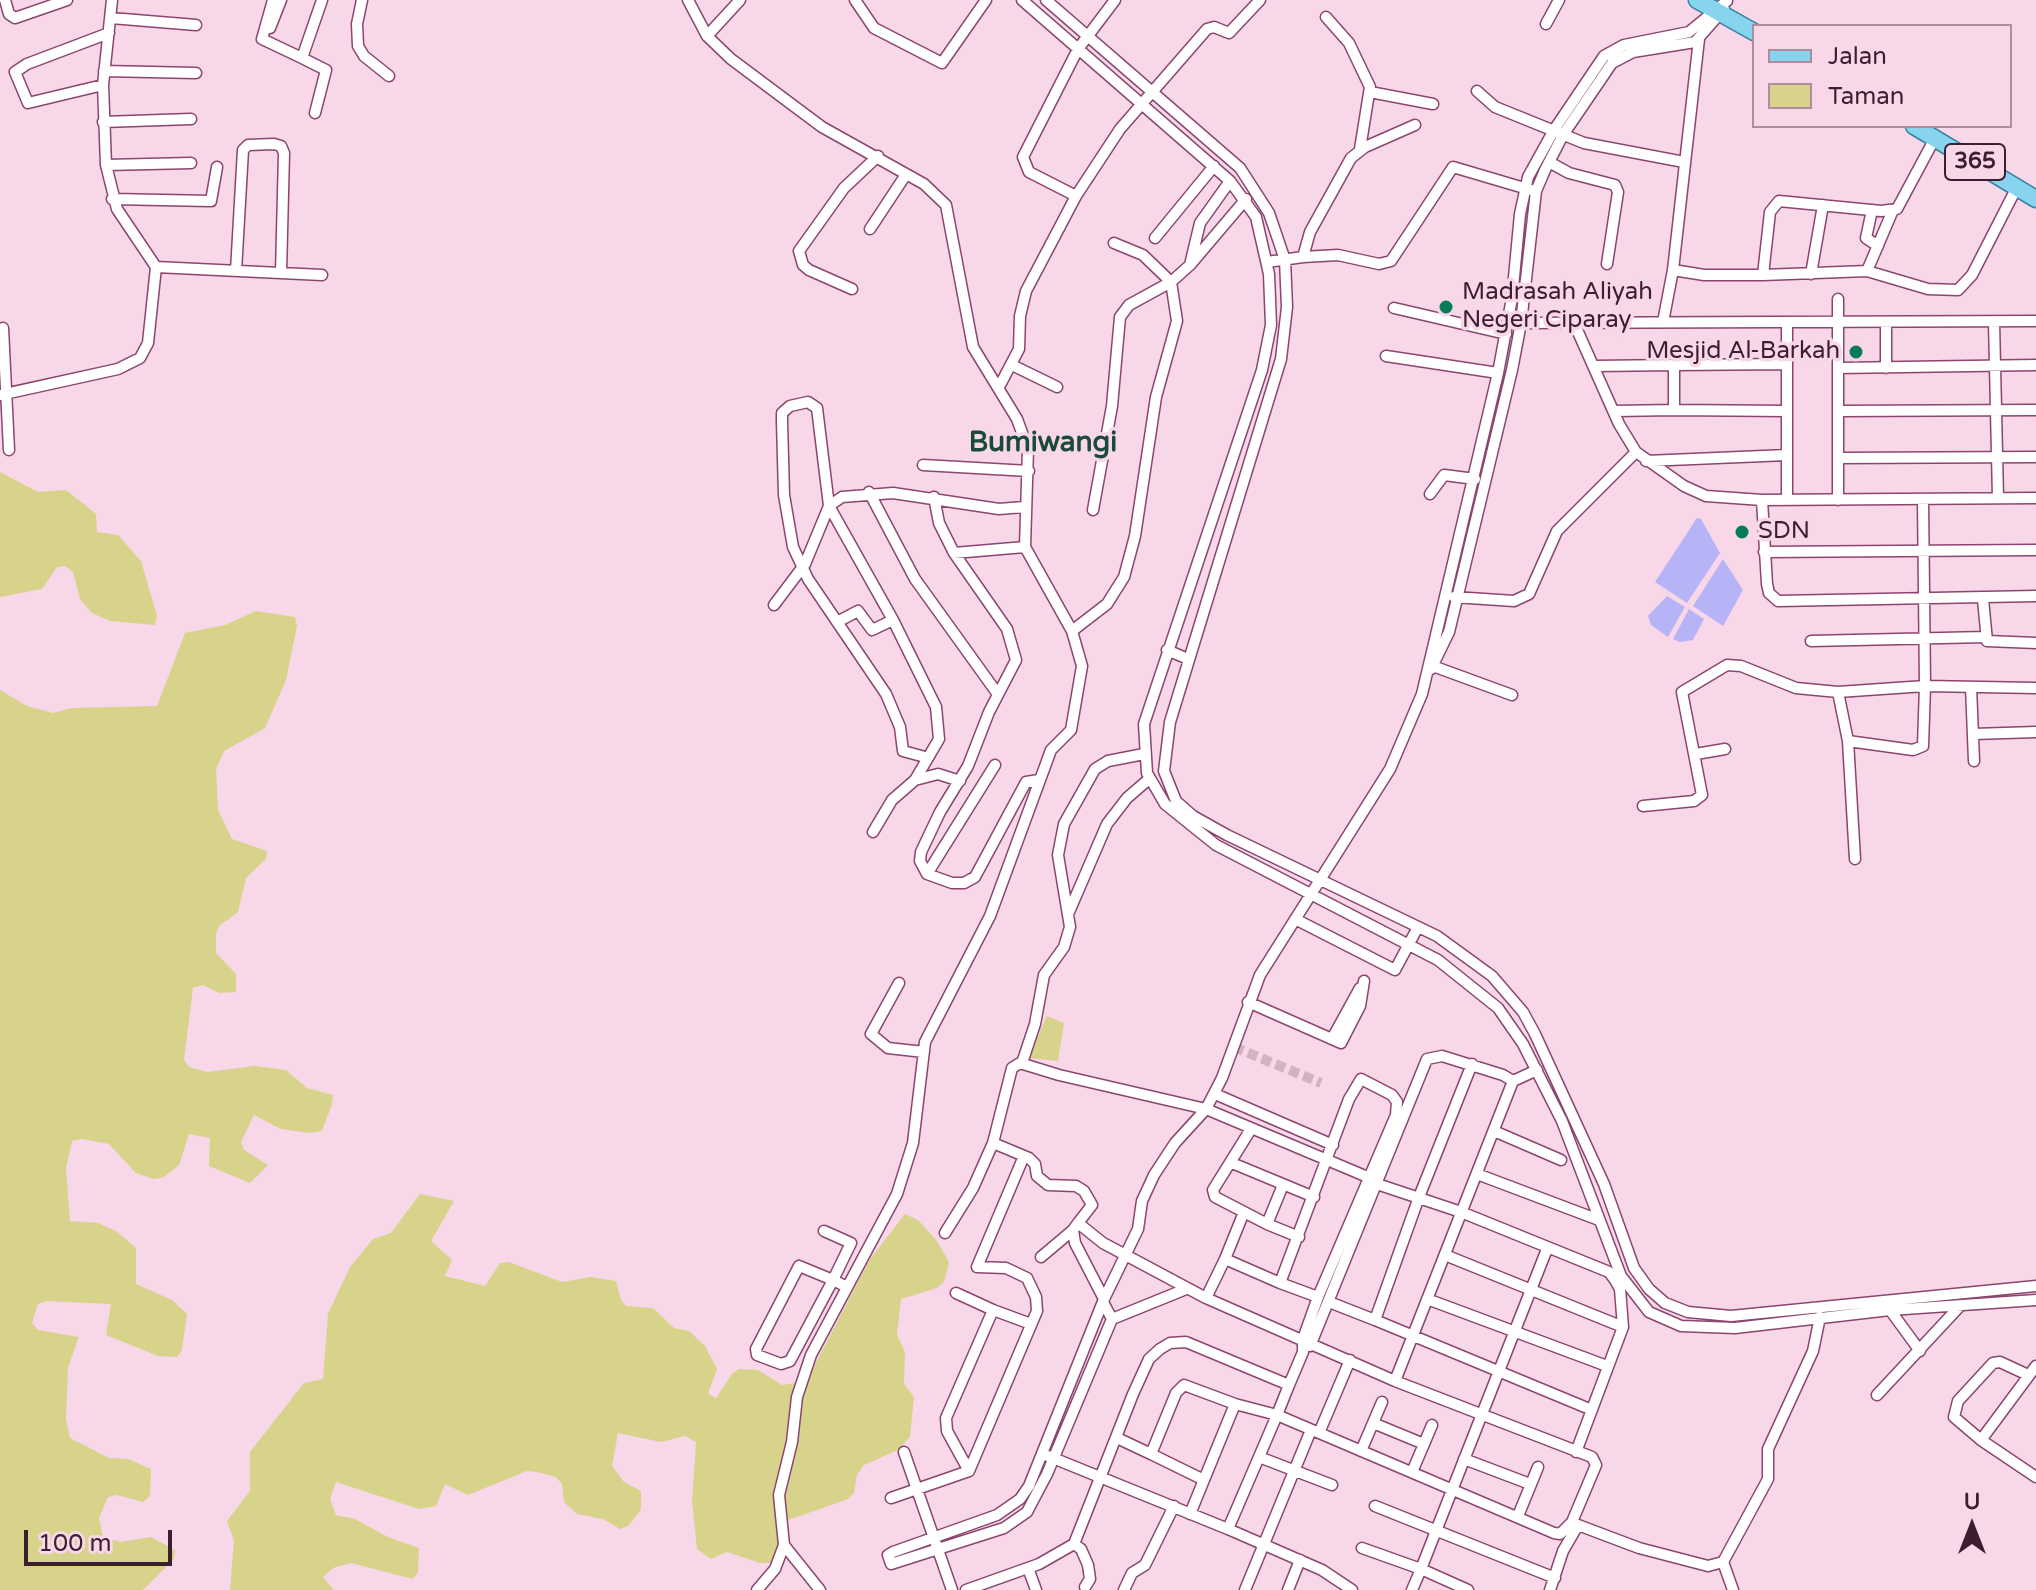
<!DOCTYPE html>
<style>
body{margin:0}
#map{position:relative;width:2036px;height:1590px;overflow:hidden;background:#f8d7e8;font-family:"Varela Round",sans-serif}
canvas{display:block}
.legend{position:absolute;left:1752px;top:24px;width:260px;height:104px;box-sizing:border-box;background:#f8d7e8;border:2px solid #ad8d9e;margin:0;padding:10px 14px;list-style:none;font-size:24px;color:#3d1e30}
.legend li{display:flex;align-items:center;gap:16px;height:40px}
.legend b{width:40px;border:2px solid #ad8d9e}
.north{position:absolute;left:1932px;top:1486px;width:80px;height:80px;-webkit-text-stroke:6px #f8d7e8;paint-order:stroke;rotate:0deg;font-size:22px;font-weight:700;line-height:32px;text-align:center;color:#3d1e30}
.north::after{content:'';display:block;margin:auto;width:28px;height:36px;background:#3d1e30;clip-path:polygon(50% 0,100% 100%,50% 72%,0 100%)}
.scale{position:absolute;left:24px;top:1530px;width:148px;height:36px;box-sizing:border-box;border:4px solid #3d1e30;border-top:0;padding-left:10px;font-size:24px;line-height:28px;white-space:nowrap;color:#3d1e30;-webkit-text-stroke:6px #f8d7e8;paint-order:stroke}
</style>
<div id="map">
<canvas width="2036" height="1590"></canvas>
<ul class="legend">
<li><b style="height:10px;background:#87d4ee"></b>Jalan</li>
<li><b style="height:22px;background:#d8d38a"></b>Taman</li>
</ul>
<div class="north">U</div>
<div class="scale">100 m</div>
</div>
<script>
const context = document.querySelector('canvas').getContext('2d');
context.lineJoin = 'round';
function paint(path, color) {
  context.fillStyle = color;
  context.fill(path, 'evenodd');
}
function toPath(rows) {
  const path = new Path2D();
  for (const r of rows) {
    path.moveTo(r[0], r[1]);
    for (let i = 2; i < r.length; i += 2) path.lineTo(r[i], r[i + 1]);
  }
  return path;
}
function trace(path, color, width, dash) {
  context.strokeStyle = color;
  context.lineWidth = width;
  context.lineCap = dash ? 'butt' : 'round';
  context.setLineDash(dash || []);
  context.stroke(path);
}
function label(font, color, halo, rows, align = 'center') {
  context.font = font + ' "Varela Round",sans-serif';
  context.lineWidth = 7;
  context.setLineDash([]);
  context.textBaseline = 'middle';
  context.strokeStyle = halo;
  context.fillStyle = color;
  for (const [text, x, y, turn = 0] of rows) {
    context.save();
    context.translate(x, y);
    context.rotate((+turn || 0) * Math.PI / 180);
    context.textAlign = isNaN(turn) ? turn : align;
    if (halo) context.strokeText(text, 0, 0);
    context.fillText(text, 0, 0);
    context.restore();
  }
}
const green = toPath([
 [0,472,38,492,66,490,96,514,97,532,118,535,141,561,157,616,155,625,110,621,92,613,80,599,73,572,65,566,57,567,42,589,0,597],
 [256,611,295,617,297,626,286,680,265,728,224,751,216,769,218,810,232,839,267,851,266,859,246,878,238,912,219,926,216,934,216,953,236,974,236,992,219,993,203,985,193,988,184,1060,189,1067,207,1072,255,1066,286,1070,307,1088,333,1095,332,1104,322,1131,310,1133,281,1129,254,1115,241,1142,244,1150,268,1165,250,1183,209,1166,210,1138,189,1134,179,1165,164,1177,154,1179,136,1173,109,1144,82,1139,72,1141,66,1168,70,1221,98,1223,116,1231,136,1248,136,1284,172,1300,187,1314,182,1350,177,1357,158,1356,106,1335,111,1304,46,1301,38,1304,32,1323,38,1330,79,1337,68,1367,66,1419,70,1438,109,1458,128,1459,151,1469,150,1496,143,1502,117,1495,108,1497,99,1518,103,1537,120,1542,151,1537,175,1550,174,1559,143,1590,0,1590,0,690,27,706,53,713,71,708,157,706,185,633,225,625],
 [1047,1016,1064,1023,1058,1061,1028,1058],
 [420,1194,454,1201,431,1241,452,1260,445,1276,485,1286,500,1263,509,1262,562,1282,591,1277,616,1281,621,1300,626,1306,653,1308,674,1328,689,1331,705,1346,717,1369,708,1394,716,1398,732,1374,739,1369,758,1370,782,1385,802,1382,812,1370,870,1259,905,1214,918,1220,937,1241,949,1262,944,1282,937,1288,901,1299,897,1335,905,1352,904,1384,914,1397,910,1437,898,1450,864,1465,857,1475,854,1493,848,1499,780,1523,778,1563,760,1563,727,1552,711,1559,697,1549,692,1501,696,1442,685,1436,661,1442,618,1433,612,1466,624,1482,641,1491,641,1510,628,1526,620,1529,603,1519,577,1514,564,1502,562,1484,556,1477,537,1472,527,1471,468,1495,445,1484,436,1506,419,1509,336,1482,330,1499,336,1515,355,1519,388,1537,419,1548,418,1572,413,1579,351,1563,333,1568,323,1577,334,1590,230,1590,234,1541,227,1521,250,1491,250,1452,304,1383,323,1379,328,1314,350,1267,373,1239,391,1233]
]);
const water = toPath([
 [1697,518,1701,519,1720,553,1687,603,1655,582],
 [1723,559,1743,590,1723,626,1693,606],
 [1667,596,1685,607,1668,637,1651,625,1648,616],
 [1689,609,1704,619,1693,640,1680,642,1673,639]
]);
const minorTunnel = toPath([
 [1234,1047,1321,1083]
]);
const minor = toPath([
 [5,0,9,14,15,18,67,0],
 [273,0,262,39,302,58,322,0],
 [362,0,357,24,358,46,364,56,389,76],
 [688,0,707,36,731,59,822,127,924,184,946,205,973,347,1017,419,1028,449,1025,547,1072,631,1082,666,1071,730,1051,750,990,916,925,1042,913,1143,897,1194,811,1355,797,1397,792,1442,779,1495,784,1545,775,1569,757,1590],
 [855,0,874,28,942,63,986,0],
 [1022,0,1230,181,1256,217,1269,274,1271,325,1262,370,1144,724,1147,773,1165,804,1216,845,1438,960,1498,1008,1523,1044,1562,1121,1621,1276,1649,1312,1681,1326,1735,1328,1890,1310,2036,1300],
 [1046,0,1240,168,1269,213,1285,260,1287,307,1281,359,1170,722,1164,771,1176,801,1193,816,1227,835,1437,936,1492,976,1523,1012,1535,1034,1604,1184,1634,1268,1649,1289,1665,1303,1688,1312,1731,1316,2036,1286],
 [1326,17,1349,43,1370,87,1360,149],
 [111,18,196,25],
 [1546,24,1559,0],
 [270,28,281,0],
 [707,36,740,0],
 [1699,39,1673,270,1704,275,1763,275,1770,212,1779,201,1881,211,1897,209,1935,138],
 [302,58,326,70,315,113],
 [104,71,196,73],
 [103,85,28,103,15,72,27,64,109,33],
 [1477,91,1495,107,1584,143,1684,162],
 [1370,92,1433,104],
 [103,122,191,119],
 [1549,162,1569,173,1615,185,1618,192,1607,264],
 [106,165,191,163],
 [1076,196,1120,129,1207,29,1214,27,1229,33,1260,0],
 [112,199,211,201,217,167],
 [1872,210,1866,238,1878,246],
 [870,229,905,176],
 [1155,238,1214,166],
 [1303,257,1338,255,1379,264,1391,261,1453,167,1531,190],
 [1267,262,1303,257,1310,232,1351,158,1365,147,1415,125],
 [1190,265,1200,223,1230,181],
 [156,267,322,275],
 [236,271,243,150,248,145,274,144,281,146,284,153,281,273],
 [1867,271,1893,210],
 [1811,274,1823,205],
 [1763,275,1867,271,1928,289,1958,290,1972,275,2017,187],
 [852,289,809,270,803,265,799,251,844,188,878,156],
 [1838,299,1838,500],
 [1394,308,1506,334],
 [1663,322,1673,270],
 [1787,322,1787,500],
 [1886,322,1886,368],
 [1994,322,1998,498],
 [1518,323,2036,321],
 [1574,323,1619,424,1636,452,1684,486,1706,496,1762,500,2036,498],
 [3,328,9,450],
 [1386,356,1498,373],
 [1012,365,1057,387],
 [1595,366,1674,365],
 [1838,368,2036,365],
 [999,387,1019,349,1020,316,1026,291,1076,196,1029,172,1023,157,1078,49,1115,0],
 [0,395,118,369,140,358,148,343,156,267,117,209,106,165,103,85,112,0],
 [1674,410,1787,411],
 [1614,411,1674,410,1674,365,1787,364],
 [1838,411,2036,410],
 [1838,458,2036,457],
 [1646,461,1787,455],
 [923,465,1029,471],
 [869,492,915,579,997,693],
 [1430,494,1444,475,1475,479],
 [934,497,939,523,954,553,1025,547],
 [1923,499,1925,686,2036,688],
 [1762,500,1767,584,1769,593,1778,601,2036,596],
 [1093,510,1112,406,1120,317,1129,305,1171,282,1190,265,1246,199],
 [1764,552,2036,550],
 [954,553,1007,629,1016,660,989,712,968,766,940,812,921,852,920,861,927,874,952,883,964,883,975,877,1026,782,1039,780],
 [1454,597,1514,601,1529,594,1557,531,1636,452],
 [1983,599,1987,641,2036,643],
 [774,605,805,564,829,506,842,497,893,493,999,509,1024,507],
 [837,622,858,611,872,630,893,620],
 [1072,631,1107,604,1124,577,1135,536,1156,397,1177,321,1171,282,1143,255,1114,243],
 [1811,641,1985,637],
 [1167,650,1188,659],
 [1430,665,1512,695],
 [1431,669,1449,632,1512,370,1521,323,1536,191,1545,170,1563,135,1612,63,1633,52,1695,42,1724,9],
 [1971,687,1974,761],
 [1973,734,2036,732],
 [1848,741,1855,859],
 [1696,754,1725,749],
 [925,757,903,751,900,727,886,694,808,579,793,547,784,495,782,421,782,413,790,406,808,402,817,408,829,506,893,620,936,707,939,739,915,780,938,774,960,781],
 [1643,806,1694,801,1702,795,1682,692,1727,665,1741,666,1796,688,1838,692,1848,741,1913,750,1923,746,1925,686,1838,692],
 [873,832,892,800,915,780],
 [927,874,995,765],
 [1069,912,1107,824,1127,798,1149,779],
 [1295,919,1395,970,1418,927],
 [899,983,871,1034,888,1048,924,1052],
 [1248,1002,1341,1043,1360,1006,1364,981],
 [1332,1039,1360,988],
 [1022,1063,1035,1024,1044,975,1064,947,1070,927,1058,855,1064,824,1095,769,1108,761,1144,754],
 [1513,1081,1537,1070],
 [1215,1094,1333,1145],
 [1494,1131,1561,1160],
 [1232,1163,1314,1197],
 [1477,1174,1599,1220],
 [1377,1184,1461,1212,1609,1272,1615,1280,1620,1289,1623,1327,1576,1452],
 [1244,1212,1267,1224,1283,1185],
 [1078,1223,1073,1230,1075,1243,1104,1299],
 [1267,1224,1299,1237],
 [824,1231,851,1243,833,1280,847,1287],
 [945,1233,973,1188,993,1143],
 [1445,1255,1623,1327],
 [1041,1257,1073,1230],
 [1225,1259,1244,1212,1215,1197,1213,1190,1251,1129],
 [799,1266,833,1280,790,1361,781,1364,757,1355,756,1349,799,1266],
 [1280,1283,1318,1297],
 [956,1293,993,1310,946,1418,947,1431,969,1471],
 [1427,1299,1607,1366],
 [1103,1302,1112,1319,1186,1289],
 [1329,1302,1375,1320,1419,1197,1472,1064],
 [993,1310,1031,1324],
 [1890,1310,1920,1351],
 [1112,1319,1047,1474,1027,1512,1004,1528,891,1564,888,1555,893,1552,997,1515,1020,1499,1029,1486,1104,1299,1138,1229,1142,1201,1154,1175,1175,1143,1206,1109,1370,1178],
 [1375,1320,1592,1410],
 [1310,1346,1427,1059,1442,1056,1503,1075,1513,1081,1395,1381],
 [2028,1375,2000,1362,1993,1363,1958,1401,1954,1417,1981,1440,2036,1477],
 [1289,1385,1277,1415,1554,1533,1560,1534,1572,1522,1596,1465,1592,1457,1395,1381,1206,1298,1103,1243,1078,1223,1092,1205,1084,1191,1076,1186,1048,1185,1037,1176,1035,1164,1029,1158,993,1143,1012,1068,1020,1063,1059,1075,1206,1109,1222,1078,1260,975,1390,769,1422,694,1498,373,1512,298,1520,214,1528,177,1554,130,1604,56,1624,45,1689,32,1727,1],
 [1877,1395,1959,1307],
 [1235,1404,1277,1415,1228,1529,1322,1570,1352,1590],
 [1373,1423,1424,1444,1432,1425],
 [1319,1433,1350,1360],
 [1117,1438,1151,1454,1176,1393,1184,1385,1235,1404,1190,1514],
 [1981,1440,2036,1366],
 [1361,1451,1382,1402],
 [904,1452,952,1590],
 [1151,1454,1204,1480],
 [1048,1456,1228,1529],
 [1259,1457,1332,1485],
 [1464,1459,1530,1484],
 [1412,1472,1424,1444],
 [891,1498,969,1471,1037,1311,1036,1297,1027,1278,1006,1268,977,1267,1024,1156],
 [1375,1506,1555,1578],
 [1518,1516,1538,1467],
 [1578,1525,1639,1548,1708,1566,1723,1562,1768,1479,1768,1449,1813,1351,1820,1317],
 [1074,1544,1081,1549,1088,1565,1090,1579,1085,1587],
 [784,1545,820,1590],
 [1362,1548,1421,1569,1547,1249],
 [1723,1562,1733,1590],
 [1028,1568,1036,1590],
 [966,1590,1039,1564,1074,1544,1133,1394,1149,1359,1160,1349,1170,1343,1186,1342,1289,1385,1303,1352,1303,1339,1318,1297,1396,1115,1397,1102,1392,1095,1361,1079,1349,1099,1280,1283,1225,1259,1206,1298],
 [1124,1590,1132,1573,1145,1565,1174,1506],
 [1245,1590,1311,1430],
 [1288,1590,1300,1560],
 [1412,1590,1421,1569,1468,1590],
 [1550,1590,1563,1551,1578,1525,1572,1523]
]);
const primary = toPath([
 [1697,0,1754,32],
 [1914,126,2036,199]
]);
const markers = [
 [1446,307,8,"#057c59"],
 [1856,352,8,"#057c59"],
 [1742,532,8,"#057c59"]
];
const shields = [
 [1975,162,60]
];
const shieldNames = [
 ["365",1975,162]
];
const poiNames = [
 ["Madrasah Aliyah",1462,293],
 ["Negeri Ciparay",1462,321],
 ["Mesjid Al-Barkah",1840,352,"right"],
 ["SDN",1758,532]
];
const quarterNames = [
 ["Bumiwangi",1043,444]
];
paint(green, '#d8d38a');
paint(water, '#b6b4f7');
trace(minorTunnel, '#d3b2c3', 10, [10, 5]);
trace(minor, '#8b456f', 13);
trace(primary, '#3981a4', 19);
trace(minor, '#fff', 10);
trace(primary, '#87d4ee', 16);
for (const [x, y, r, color] of markers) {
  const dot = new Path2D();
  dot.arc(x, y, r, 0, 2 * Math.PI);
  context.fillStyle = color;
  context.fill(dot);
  trace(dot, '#f8d7e8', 3);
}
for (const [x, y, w] of shields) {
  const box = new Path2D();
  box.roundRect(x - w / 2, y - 18, w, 36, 6);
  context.fillStyle = '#f8d7e8';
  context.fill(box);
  trace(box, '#3d1e30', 2);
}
label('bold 22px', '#3d1e30', null, shieldNames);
label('24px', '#3d1e30', '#f8d7e8', poiNames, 'left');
label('bold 28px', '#1b4a38', '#f8d7e8', quarterNames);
</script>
